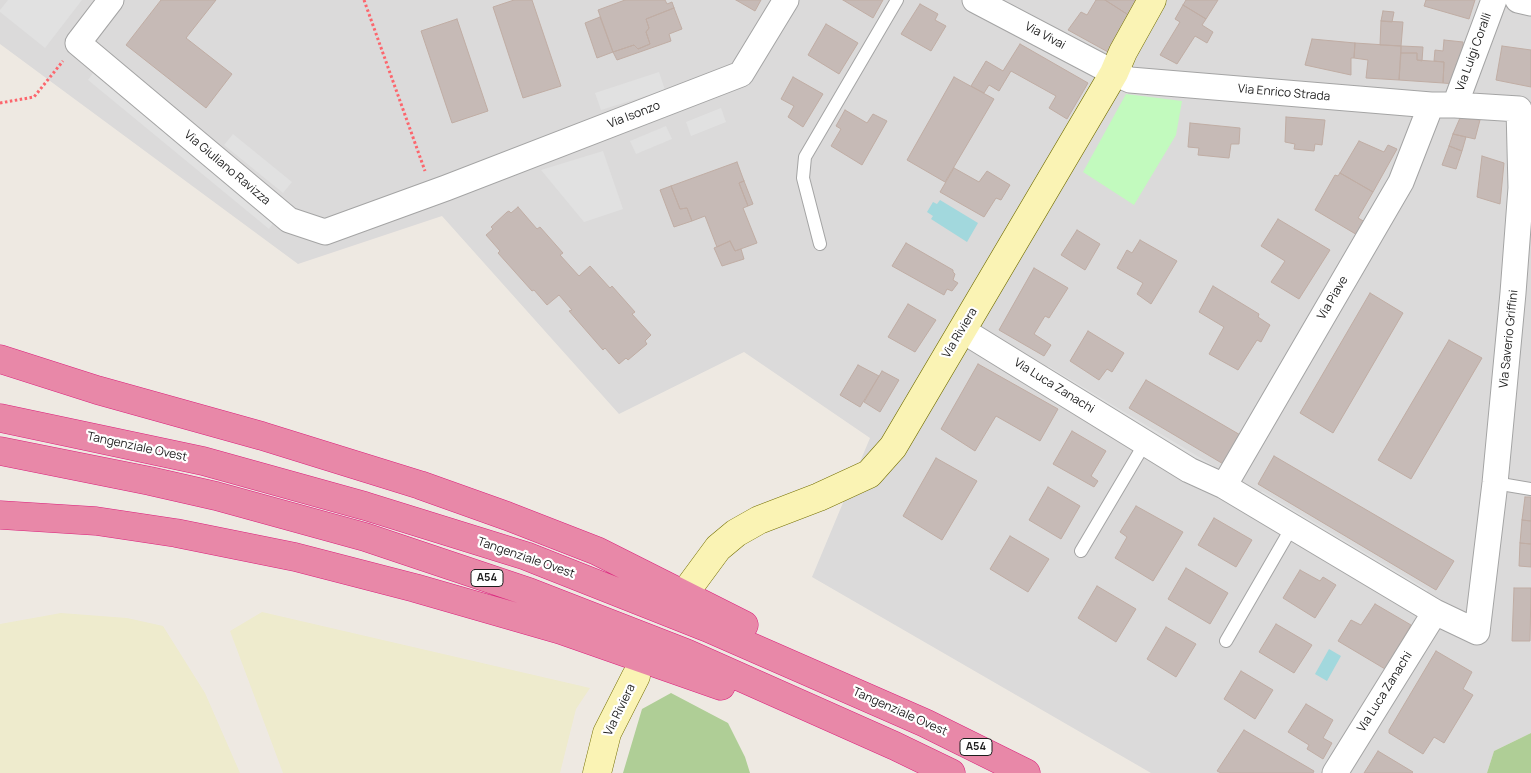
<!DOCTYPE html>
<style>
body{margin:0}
canvas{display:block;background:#eee9e2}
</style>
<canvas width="1531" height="773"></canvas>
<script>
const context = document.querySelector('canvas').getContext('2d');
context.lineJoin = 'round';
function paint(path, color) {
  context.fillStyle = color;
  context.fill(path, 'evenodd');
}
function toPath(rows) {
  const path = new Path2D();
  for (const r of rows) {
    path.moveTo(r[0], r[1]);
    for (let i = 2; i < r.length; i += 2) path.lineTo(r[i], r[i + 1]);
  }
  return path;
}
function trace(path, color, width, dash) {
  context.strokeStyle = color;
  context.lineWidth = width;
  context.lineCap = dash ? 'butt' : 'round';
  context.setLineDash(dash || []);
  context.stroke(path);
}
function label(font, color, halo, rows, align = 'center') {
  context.font = font + ' Manrope,sans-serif';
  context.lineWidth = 4.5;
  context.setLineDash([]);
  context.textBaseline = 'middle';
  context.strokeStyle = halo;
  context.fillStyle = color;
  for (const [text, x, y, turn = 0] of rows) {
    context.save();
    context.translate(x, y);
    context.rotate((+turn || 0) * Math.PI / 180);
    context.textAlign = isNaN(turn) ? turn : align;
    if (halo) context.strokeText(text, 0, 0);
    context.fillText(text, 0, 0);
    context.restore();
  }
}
const residential = toPath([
 [0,0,1531,0,1531,733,1494,751,1487,773,1151,773,812,577,870,438,744,352,619,414,442,216,298,264,0,44]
]);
const farmland = toPath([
 [262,612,590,688,576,709,560,773,283,773,230,631],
 [61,613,127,618,163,626,205,693,240,773,0,773,0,624]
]);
const forest = toPath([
 [671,693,728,723,745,757,750,773,623,773,642,709],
 [1531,733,1531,773,1487,773,1494,751]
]);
const park = toPath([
 [1126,94,1182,101,1176,135,1134,205,1083,172]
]);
const parking = toPath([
 [8,0,82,0,45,48,0,12,0,10],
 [659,72,665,90,601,110,595,93],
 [93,73,274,222,269,229,88,80],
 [721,108,726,122,691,136,686,122],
 [666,126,672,139,636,154,630,141],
 [233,134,292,182,283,193,224,145],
 [603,151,623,209,584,222,541,170],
 [1048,366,1214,466,1209,474,1042,375],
 [1262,491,1428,590,1423,598,1257,500]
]);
const water = toPath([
 [940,200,978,223,967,242,931,219,933,216,927,212,933,202,937,204],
 [1329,649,1341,656,1327,681,1315,674]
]);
const building = toPath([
 [161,0,216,0,186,38,232,74,206,108,126,45,161,0],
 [514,0,532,0,561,86,523,98,493,7,514,0],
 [625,0,665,0,667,4,672,2,674,8,646,19,649,28,646,32,650,44,638,49,634,45,613,52,598,10,625,0],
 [736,0,761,0,755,11,736,0],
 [843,0,883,0,873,18,843,0],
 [1096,0,1105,0,1130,16,1108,52,1068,30,1081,12,1087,15,1096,0],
 [1105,0,1139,0,1130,16,1105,0],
 [1186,0,1218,0,1206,19,1183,5,1186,0],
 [1426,0,1475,0,1469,19,1424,6,1426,0],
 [920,4,938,14,935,20,946,26,931,51,901,34,920,4],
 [1183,5,1206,19,1202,25,1213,32,1207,43,1195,36,1177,64,1160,55,1180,22,1175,19,1183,5],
 [674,8,682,29,669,34,671,41,617,60,613,52,634,45,638,49,650,44,646,32,649,28,646,19,674,8],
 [1383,11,1394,12,1392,22,1381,21,1383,11],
 [600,17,613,52,597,58,585,23,600,17],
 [457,19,488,111,452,123,421,31,457,19],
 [1381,21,1403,22,1401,46,1380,45,1381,21],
 [826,24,858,43,839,74,808,55,826,24],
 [1312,39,1355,43,1354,58,1351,58,1351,75,1305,65,1312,39],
 [1444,40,1463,42,1462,64,1456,64,1455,84,1443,83,1444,62,1434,61,1435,50,1443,51,1444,40],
 [1355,43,1401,46,1399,80,1366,78,1368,60,1354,58,1355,43],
 [1020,44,1088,83,1067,119,1049,108,1056,96,1011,71,999,91,989,85,984,93,971,86,986,61,1003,71,1020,44],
 [1401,46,1423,47,1422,61,1417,60,1417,53,1401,53,1401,46],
 [1502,46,1531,50,1531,87,1496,80,1502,46],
 [1401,53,1417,53,1417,60,1444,62,1443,83,1399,80,1401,53],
 [793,77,823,94,803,127,788,117,794,106,781,99,793,77],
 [954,77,994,99,945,182,907,160,954,77],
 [845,110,867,123,873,114,887,121,862,165,831,146,841,129,836,126,845,110],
 [1286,117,1325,120,1322,145,1315,144,1314,151,1294,149,1295,144,1285,142,1286,117],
 [1460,118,1480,120,1475,139,1453,134,1460,118],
 [1190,123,1240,128,1239,144,1231,144,1229,158,1198,155,1199,148,1188,147,1190,123],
 [1453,134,1466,137,1462,151,1449,146,1453,134],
 [1359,141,1384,152,1388,145,1397,149,1373,192,1340,173,1359,141],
 [1449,146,1462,151,1456,169,1442,165,1449,146],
 [1482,156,1504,163,1500,204,1477,197,1482,156],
 [737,162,744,181,739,183,748,206,743,208,757,243,735,251,730,241,717,247,705,216,692,221,687,208,680,209,671,186,737,162],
 [954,168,979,182,987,171,1010,185,1001,200,996,198,984,217,940,192,954,168],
 [1340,173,1373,192,1358,218,1367,223,1359,236,1315,210,1335,175,1338,176,1340,173],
 [744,181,753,204,748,206,739,183,744,181],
 [671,186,680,209,687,208,692,221,674,227,660,190,671,186],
 [518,207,537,229,540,227,563,253,560,255,579,276,590,266,610,288,612,286,635,312,632,314,651,335,645,341,647,344,628,360,626,358,619,364,605,348,603,350,569,311,572,310,559,295,547,305,534,290,532,291,498,253,500,251,486,235,493,229,491,227,507,212,509,211,511,213,518,207],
 [1278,219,1330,250,1299,299,1271,282,1285,261,1261,246,1278,219],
 [1077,230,1100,244,1085,270,1061,255,1077,230],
 [1140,240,1177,261,1151,304,1137,294,1143,283,1117,268,1127,250,1132,253,1140,240],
 [730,241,735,251,741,249,744,259,722,266,714,248,730,241],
 [906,243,953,270,953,272,955,274,953,280,958,283,952,291,947,289,944,295,892,266,906,243],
 [1034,268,1068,288,1049,318,1045,316,1034,334,1051,345,1044,356,999,330,1034,268],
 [1213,286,1259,314,1258,317,1270,325,1261,342,1257,340,1238,370,1209,354,1224,327,1199,312,1213,286],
 [1370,293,1403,313,1333,433,1300,413,1370,293],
 [908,304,936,320,915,352,888,337,908,304],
 [1088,331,1124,353,1112,372,1107,369,1099,380,1070,361,1088,331],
 [1449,340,1482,358,1411,479,1378,460,1449,340],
 [978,364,1058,409,1040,441,996,416,975,451,941,429,978,364],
 [858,365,879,376,860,407,840,395,858,365],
 [882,371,899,380,880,412,864,402,882,371],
 [1146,380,1242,436,1225,465,1129,408,1146,380],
 [1072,431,1106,451,1091,476,1098,481,1094,487,1053,464,1072,431],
 [1274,456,1454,561,1436,590,1258,484,1274,456],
 [936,458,977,481,942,540,903,516,936,458],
 [1048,487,1080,506,1061,539,1029,520,1048,487],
 [1525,497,1531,497,1531,521,1522,520,1525,497],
 [1136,506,1183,532,1153,581,1115,558,1127,537,1120,532,1136,506],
 [1214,518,1252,540,1236,567,1198,545,1214,518],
 [1522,520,1531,521,1531,544,1520,543,1522,520],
 [1010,536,1049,559,1028,592,990,569,1010,536],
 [1520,543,1531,544,1531,567,1519,566,1520,543],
 [1186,568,1228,593,1210,624,1168,599,1186,568],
 [1300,570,1320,581,1323,577,1336,585,1315,618,1283,598,1300,570],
 [1097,586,1136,609,1116,642,1078,618,1097,586],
 [1514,588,1531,588,1530,641,1512,641,1514,588],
 [1375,604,1411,625,1385,669,1338,641,1351,620,1361,625,1375,604],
 [1276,624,1312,645,1294,673,1259,652,1276,624],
 [1166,627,1196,644,1176,677,1147,659,1166,627],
 [1436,651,1472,672,1463,689,1473,695,1444,743,1434,737,1423,754,1389,733,1389,730,1436,651],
 [1241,671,1273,690,1255,719,1224,699,1241,671],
 [1306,704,1333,720,1323,738,1332,743,1323,759,1307,749,1309,745,1288,732,1306,704],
 [1244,730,1314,771,1313,773,1221,773,1217,771,1244,730],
 [1378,751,1413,772,1412,773,1364,773,1378,751]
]);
const path = toPath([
 [364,0,425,171],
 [0,103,34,97,63,61]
]);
const lane = toPath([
 [820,244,803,178,805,157,897,0],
 [1495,483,1531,489],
 [1081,551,1145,443],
 [1226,641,1292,527]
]);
const street = toPath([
 [111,0,78,43,289,220,325,232,446,188,741,74,786,0],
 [1518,0,1531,3],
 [1455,105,1494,0],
 [962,330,1189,470,1224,486,1435,612,1477,632,1495,483,1513,293,1521,188,1519,109,1455,105,1431,105,1130,80,1114,73,975,0],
 [1224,486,1401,182,1431,105],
 [1335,773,1435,612]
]);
const secondary = toPath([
 [690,586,718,548,736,533,759,520,819,497,869,474,893,447,1114,73,1123,52,1152,0],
 [597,773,607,733,636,676]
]);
const highway = toPath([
 [0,359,97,390,262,436,420,485,507,516,597,551,744,625],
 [0,418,203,461,365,506,526,556,708,628,925,723,1026,773],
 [0,451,150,481,216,496,365,537,529,592,686,653,895,746,951,773],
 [0,515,96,521,176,533,295,557,415,588,561,630,721,686]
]);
const shields = [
 [487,578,32],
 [976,747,32]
];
const shieldNames = [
 ["A54",487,578],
 ["A54",976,747]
];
const streetNames = [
 ["Via Vivai",1045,36,28],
 ["Via Luigi Coralli",1474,52,-70],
 ["Via Enrico Strada",1284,93,5],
 ["Via Isonzo",634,115,-21],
 ["Via Giuliano Ravizza",227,168,40],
 ["Via Piave",1333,298,-60],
 ["Via Riviera",960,333,-59],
 ["Via Saverio Griffini",1509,339,-84],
 ["Via Luca Zanachi",1054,386,32],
 ["Tangenziale Ovest",137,447,12],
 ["Tangenziale Ovest",526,558,19],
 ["Via Luca Zanachi",1385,692,-58],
 ["Via Riviera",620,710,-64],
 ["Tangenziale Ovest",900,712,24]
];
paint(residential, '#dbdada');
paint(farmland, '#eeebcd');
paint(forest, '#afce96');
paint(park, '#c2fabe');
paint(parking, '#e1e1e1');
paint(water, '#a2d8dd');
paint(building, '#c6bab6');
trace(building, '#c0ada4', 1);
trace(lane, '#a4a4a4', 14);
trace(street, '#a4a4a4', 27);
trace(secondary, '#757003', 29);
trace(highway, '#db217c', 29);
trace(path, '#fc666d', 3, [2.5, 2.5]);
trace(lane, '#fff', 12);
trace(street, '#fff', 25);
trace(secondary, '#faf3b4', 28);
trace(highway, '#e888a8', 28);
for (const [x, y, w] of shields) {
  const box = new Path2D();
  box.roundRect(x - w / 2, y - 8.5, w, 17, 4);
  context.fillStyle = '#fff';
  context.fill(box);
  trace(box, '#1d1d1d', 1);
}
label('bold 11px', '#1d1d1d', null, shieldNames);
label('12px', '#1d1d1d', '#fff', streetNames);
</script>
